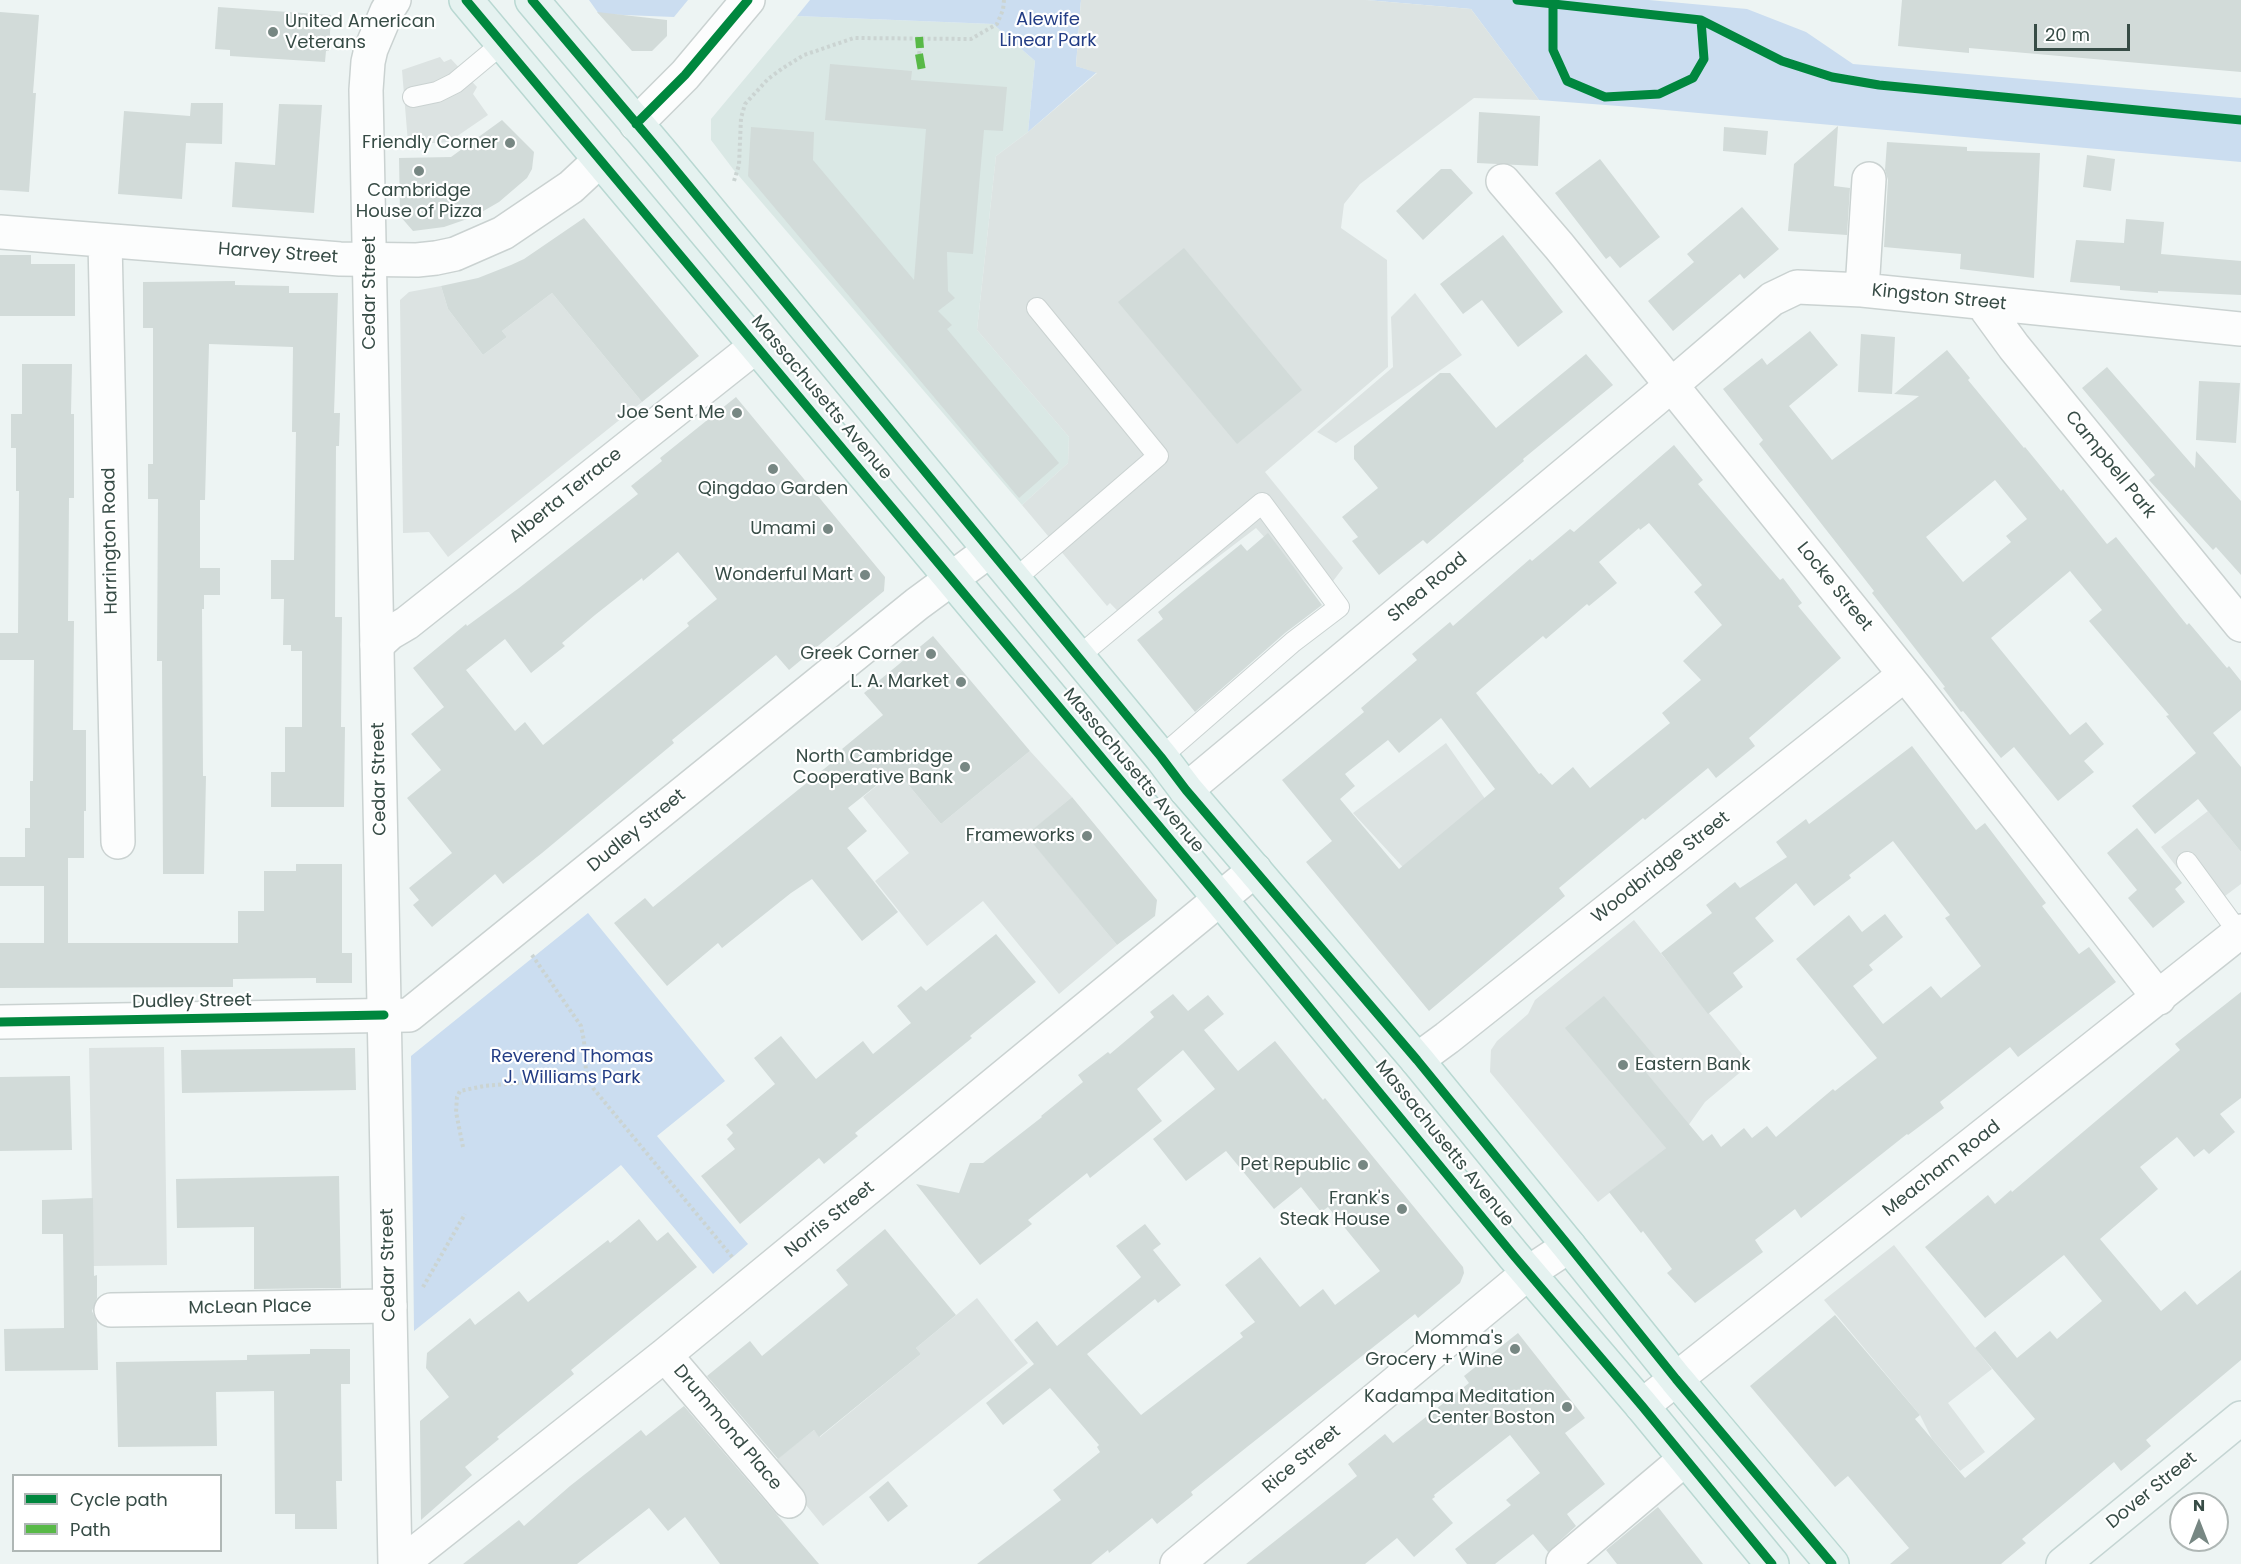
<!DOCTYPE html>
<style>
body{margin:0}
#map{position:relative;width:2241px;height:1564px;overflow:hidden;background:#edf4f3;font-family:Poppins,sans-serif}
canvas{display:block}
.legend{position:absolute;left:12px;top:1474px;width:210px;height:78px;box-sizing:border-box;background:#fff;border:2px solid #afb7b5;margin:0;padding:8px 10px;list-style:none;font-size:18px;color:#374c46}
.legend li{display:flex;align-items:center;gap:12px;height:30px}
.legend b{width:30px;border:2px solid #afb7b5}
.north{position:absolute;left:2169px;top:1492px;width:60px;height:60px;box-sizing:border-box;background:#fff;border:2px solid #afb7b5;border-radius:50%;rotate:0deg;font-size:16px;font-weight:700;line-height:24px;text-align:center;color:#374c46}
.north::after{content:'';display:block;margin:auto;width:21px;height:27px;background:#778783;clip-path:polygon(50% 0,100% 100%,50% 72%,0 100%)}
.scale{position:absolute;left:2034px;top:24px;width:96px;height:27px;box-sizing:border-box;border:3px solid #374c46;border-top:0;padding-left:8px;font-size:18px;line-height:21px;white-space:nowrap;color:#374c46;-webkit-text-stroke:4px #fff;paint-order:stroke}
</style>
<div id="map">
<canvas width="2241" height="1564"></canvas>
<ul class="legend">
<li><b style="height:8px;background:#00873e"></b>Cycle path</li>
<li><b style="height:8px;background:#58b947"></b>Path</li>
</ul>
<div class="north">N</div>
<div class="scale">20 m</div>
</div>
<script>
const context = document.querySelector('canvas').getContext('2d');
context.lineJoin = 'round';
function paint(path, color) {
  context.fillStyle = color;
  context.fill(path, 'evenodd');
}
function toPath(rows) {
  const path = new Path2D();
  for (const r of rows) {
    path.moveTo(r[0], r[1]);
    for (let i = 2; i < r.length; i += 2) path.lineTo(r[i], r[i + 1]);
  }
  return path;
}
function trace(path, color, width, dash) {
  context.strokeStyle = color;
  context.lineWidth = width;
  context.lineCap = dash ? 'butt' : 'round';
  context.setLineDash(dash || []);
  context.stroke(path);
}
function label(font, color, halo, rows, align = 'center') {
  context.font = font + ' Poppins,sans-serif';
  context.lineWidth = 4.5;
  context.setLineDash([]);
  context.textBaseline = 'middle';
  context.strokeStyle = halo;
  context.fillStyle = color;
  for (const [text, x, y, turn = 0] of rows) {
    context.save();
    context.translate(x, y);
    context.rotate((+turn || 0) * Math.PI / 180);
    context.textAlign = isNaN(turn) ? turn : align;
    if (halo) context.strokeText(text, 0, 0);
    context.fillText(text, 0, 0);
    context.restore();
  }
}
const residential = toPath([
 [797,16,993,24,1035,61,1028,132,996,156,977,330,1069,437,1068,463,1022,505,733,169,711,140,711,119]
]);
const green = toPath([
 [589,0,688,0,674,17,599,14],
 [810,0,1081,0,1076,66,1097,72,1028,132,1035,61,993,24,797,16],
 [1366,0,1649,0,1747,9,1806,32,1853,64,2241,98,2241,162,1632,107,1539,100,1471,9],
 [588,913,725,1081,657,1136,748,1244,713,1274,621,1165,414,1331,411,1056]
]);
const parking = toPath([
 [1081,0,1366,0,1471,9,1539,100,1474,98,1360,184,1344,204,1341,228,1387,260,1388,367,1265,472,1343,568,1320,598,1256,528,1130,624,1110,603,1107,606,1022,505,1068,463,1069,437,977,330,996,156,1028,132,1097,73,1076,66],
 [440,57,444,62,451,59,477,87,473,94,488,115,450,141,441,143,408,143,402,70],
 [441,286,448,309,483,355,507,337,502,331,552,293,642,402,448,557,429,532,403,533,400,300,409,292],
 [1415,293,1462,355,1336,443,1317,432,1393,367,1391,317],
 [1446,743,1544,883,1470,940,1353,813],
 [1030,751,1072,797,1027,835,1117,945,1059,994,983,901,927,946,875,881,909,853,863,797,896,770,941,824],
 [2208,811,2241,852,2241,884,2209,908,2161,847],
 [1634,920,1750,1064,1705,1102,1680,1137,1598,1202,1490,1072,1491,1050,1497,1041,1528,1014,1535,1000],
 [164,1047,167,1265,93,1266,89,1048],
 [1894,1245,1992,1369,1948,1403,1985,1452,1960,1471,1932,1439,1920,1415,1824,1300],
 [977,1298,1028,1363,823,1526,772,1463,814,1430,820,1437,921,1354,916,1348]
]);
const building = toPath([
 [1902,0,2241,0,2241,72,1969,48,1969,53,1898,46],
 [218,7,331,15,329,51,326,51,325,62,230,56,230,50,215,49],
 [0,12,39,15,33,93,36,93,29,192,0,190],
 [597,12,667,20,667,36,652,51,632,51],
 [830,64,912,71,911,80,1007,87,1003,131,984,130,973,254,947,252,948,291,955,298,938,311,952,325,947,329,1059,463,1019,498,748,176,751,127,814,132,813,160,914,280,926,129,825,120],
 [191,103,223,103,222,144,186,143,182,199,118,194,124,111,190,116],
 [279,104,322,105,314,213,232,207,235,162,275,165],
 [1479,112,1540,116,1538,166,1477,163],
 [502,120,534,152,532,169,527,178,499,202,473,217,444,227,413,231,400,216,399,158,451,157],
 [1838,126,1834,186,1850,188,1847,235,1788,231,1794,164],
 [1724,127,1768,131,1766,155,1723,151],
 [1887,142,1967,147,1967,151,2040,153,2034,278,1960,269,1961,254,1884,247,1888,180,1885,170],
 [2087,155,2115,159,2111,191,2083,187],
 [1600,159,1660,237,1620,268,1610,256,1606,259,1555,193],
 [1441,169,1451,169,1473,193,1423,240,1396,211],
 [1742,207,1779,249,1744,279,1740,274,1673,331,1648,301,1694,262,1687,254],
 [584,218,699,356,642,402,552,293,502,331,507,337,483,355,448,309,441,286,478,278,511,265,524,259],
 [2126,219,2164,222,2161,254,2241,261,2241,295,2158,291,2158,293,2120,290,2120,286,2070,282,2076,240,2124,243],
 [1503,235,1563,312,1518,347,1482,300,1463,314,1440,284],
 [1184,248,1302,390,1237,444,1118,302],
 [0,255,31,255,31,264,75,264,75,316,0,316],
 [235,281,235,285,289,286,289,293,338,293,334,413,340,413,339,446,336,446,335,617,342,617,341,727,345,727,344,807,271,807,271,772,285,772,285,727,302,727,302,651,291,651,291,645,283,645,284,599,271,599,271,560,294,560,296,432,292,432,293,347,209,344,205,500,200,500,200,568,220,568,220,595,204,595,204,609,202,609,203,776,206,776,204,874,163,874,162,661,157,661,158,499,148,499,148,464,153,464,153,328,143,328,143,282],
 [1810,331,1838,365,1789,406,1832,460,1919,396,1894,394,1947,350,1970,378,1968,380,2024,448,2025,447,2061,491,2063,489,2107,544,2116,537,2187,625,2189,623,2227,668,2229,666,2241,681,2241,710,2213,733,2241,767,2241,852,2198,799,2155,834,2132,806,2196,753,2166,716,2169,715,2089,621,2102,610,2070,571,1991,638,2070,735,2086,722,2104,744,2084,761,2094,772,2058,801,2014,747,2001,758,1963,711,1961,712,1943,688,1945,687,1872,593,1874,591,1759,444,1763,440,1723,389,1762,358,1767,365],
 [1995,480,2027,519,2006,536,2011,542,1963,582,1926,537],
 [1861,334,1895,337,1892,394,1858,392],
 [1586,354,1613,385,1523,459,1524,461,1427,544,1423,540,1379,575,1352,541,1358,537,1342,517,1378,488,1354,459,1354,446,1440,373,1450,373,1496,428],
 [22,364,72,364,71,414,74,414,74,498,69,498,68,621,74,621,73,730,86,730,86,811,84,811,84,858,68,858,68,943,238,943,238,911,264,911,264,871,296,871,296,864,342,864,342,953,352,953,352,983,316,983,316,978,233,979,233,987,0,988,0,943,44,943,44,886,0,886,0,857,25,857,25,828,30,828,30,781,33,781,34,660,0,660,0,633,18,633,19,491,16,491,16,448,11,448,11,414,22,414],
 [2107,367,2195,468,2196,451,2241,501,2241,575,2216,547,2213,550,2149,480,2155,475,2082,388],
 [2199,381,2240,383,2236,443,2196,440],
 [736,397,885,577,884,591,789,670,776,655,672,740,674,743,542,853,503,884,495,874,432,927,413,905,419,900,409,888,452,853,407,798,441,770,411,734,444,707,413,668,466,624,467,626,519,588,638,494,631,486,662,461,660,458],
 [678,552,717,599,687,623,689,626,543,745,525,722,515,731,466,670,505,639,531,673,565,646,562,643,595,615,642,578,643,581],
 [1674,445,1703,480,1698,484,1780,580,1783,578,1802,603,1798,606,1841,658,1749,738,1755,746,1716,778,1708,768,1645,820,1643,818,1559,888,1565,896,1429,1011,1306,862,1332,841,1282,780,1364,712,1361,708,1417,660,1412,654,1450,622,1453,626,1530,559,1532,561,1570,529,1574,532],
 [1649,523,1702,585,1694,592,1722,625,1683,661,1701,680,1662,713,1670,723,1590,788,1573,767,1552,785,1541,773,1539,774,1476,693,1543,636,1546,639,1587,604,1589,606,1617,583,1599,562,1639,528,1640,530],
 [1441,718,1495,789,1399,869,1340,799,1355,786,1345,774,1388,740,1399,753],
 [1268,533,1322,605,1285,633,1195,712,1137,640,1163,619,1158,612,1182,592,1241,544,1247,551],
 [933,636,1030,751,941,824,896,770,848,808,867,831,847,848,898,912,862,941,812,879,791,893,722,948,718,943,667,986,614,923,645,898,653,907,845,752,842,749,883,715,864,693],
 [1912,746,1976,830,1985,823,2046,903,2042,906,2079,954,2089,947,2116,982,2018,1057,2010,1047,1940,1102,1944,1108,1908,1135,1907,1134,1801,1218,1795,1209,1755,1240,1763,1252,1695,1303,1667,1273,1672,1269,1643,1231,1641,1233,1609,1192,1666,1148,1565,1028,1604,996,1657,1059,1644,1070,1703,1141,1712,1134,1721,1147,1744,1128,1752,1138,1767,1126,1776,1137,1833,1089,1835,1091,1877,1058,1796,959,1849,915,1862,932,1885,914,1903,937,1869,965,1873,970,1853,986,1883,1024,1931,986,1941,998,1981,966,1945,918,1950,915,1893,841,1849,875,1851,878,1814,906,1796,883,1755,918,1774,941,1733,973,1743,987,1708,1014,1661,953,1712,913,1706,905,1735,882,1740,888,1787,857,1776,842,1806,819,1809,824],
 [1072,797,1157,900,1155,916,1117,945,1026,835],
 [2137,828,2182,883,2175,889,2185,902,2153,928,2128,898,2137,890,2107,853],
 [996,934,1036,982,970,1036,972,1038,855,1133,858,1136,824,1164,819,1158,740,1224,701,1176,735,1149,727,1139,733,1133,726,1125,775,1084,754,1058,781,1036,816,1079,863,1041,873,1054,911,1023,897,1006,921,986,926,991],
 [2241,992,2241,1098,2220,1114,2235,1132,2209,1154,2204,1149,2194,1157,2177,1137,2140,1167,2158,1189,2100,1239,2161,1311,2185,1291,2197,1305,2241,1270,2241,1360,2146,1440,2151,1446,2121,1471,2114,1462,2022,1539,2026,1543,2001,1564,1890,1564,1909,1548,1848,1476,1835,1487,1750,1386,1835,1315,1920,1415,1915,1419,1965,1478,2035,1419,1975,1348,1995,1331,2017,1358,2050,1331,2057,1339,2102,1301,2064,1255,1985,1318,1925,1247,1988,1195,1995,1204,2011,1190,2012,1192,2180,1050,2175,1044],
 [1173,994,1188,1011,1208,995,1224,1014,1204,1030,1238,1071,1275,1041,1323,1100,1325,1098,1463,1267,1464,1273,1460,1283,1418,1318,1415,1314,1247,1447,1191,1492,1193,1495,1157,1524,1152,1518,1109,1553,1108,1550,1091,1564,977,1564,1061,1500,1053,1490,1100,1452,1097,1447,1099,1445,1050,1388,1003,1425,986,1403,1034,1364,1014,1340,1037,1321,1057,1346,1139,1279,1141,1277,1116,1246,1145,1224,1161,1244,1153,1250,1181,1285,1158,1303,1155,1299,1087,1354,1141,1415,1243,1337,1240,1333,1255,1322,1225,1285,1260,1257,1300,1307,1323,1289,1335,1305,1380,1271,1328,1207,1321,1212,1301,1187,1274,1209,1226,1151,1186,1181,1153,1139,1215,1089,1183,1050,1137,1089,1162,1121,1090,1178,1087,1173,1028,1220,1032,1224,980,1265,916,1184,959,1193,970,1163,983,1163,1042,1117,1041,1116,1083,1082,1078,1075,1108,1052,1110,1054,1154,1017,1150,1012],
 [355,1048,356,1090,182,1093,181,1050],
 [70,1076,72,1150,0,1151,0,1077],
 [339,1176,341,1288,254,1289,254,1227,177,1228,176,1179],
 [93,1198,94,1276,97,1275,97,1298,92,1311,97,1322,98,1370,5,1371,4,1329,64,1328,63,1234,42,1234,42,1200],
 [639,1219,657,1241,668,1232,697,1267,571,1370,574,1374,497,1437,499,1439,465,1467,472,1475,421,1520,420,1421,449,1397,426,1368,427,1353,470,1318,475,1325,519,1291,528,1302,608,1240,610,1243],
 [885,1229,956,1315,916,1348,921,1354,819,1437,814,1430,778,1459,707,1376,750,1341,762,1356,848,1285,836,1270],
 [1518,1333,1585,1418,1565,1433,1605,1484,1567,1514,1576,1526,1548,1552,1533,1534,1495,1564,1467,1564,1455,1549,1511,1505,1506,1500,1540,1473,1510,1435,1434,1495,1435,1497,1432,1499,1453,1523,1414,1557,1397,1538,1365,1564,1246,1564,1357,1476,1348,1464,1385,1434,1393,1443,1469,1383,1464,1376],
 [310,1349,350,1349,350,1384,341,1384,342,1481,336,1481,337,1529,295,1529,295,1514,275,1514,274,1391,216,1392,217,1446,118,1447,116,1362,247,1360,247,1355,310,1354],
 [684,1406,819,1564,720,1564,685,1517,668,1531,649,1508,577,1564,463,1564,519,1520,524,1526,570,1486,641,1430,646,1436],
 [888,1481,908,1506,888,1522,869,1497],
 [1658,1507,1703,1564,1617,1564,1606,1550]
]);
const path = toPath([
 [919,54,920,48],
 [734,181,739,165,741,118,745,104,768,79,783,68,804,55,854,38,971,39,997,24,1003,10,1004,0],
 [532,955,581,1026,584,1041,586,1072,593,1088,733,1258],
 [463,1147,456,1112,457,1097,460,1091,484,1086,556,1080,586,1072],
 [423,1287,465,1214]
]);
const service = toPath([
 [413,97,437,92,455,83,503,43],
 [1014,580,1158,456,1037,308],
 [1078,657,1262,503,1339,607,1293,642,1161,757],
 [2187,862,2239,933]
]);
const minor = toPath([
 [1503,181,1559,246,1919,692,2159,998],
 [0,232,340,259,417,260,436,258,455,254,503,233,571,187,600,160],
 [105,241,118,842],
 [1862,290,1869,179],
 [1982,303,2014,347,2241,625],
 [377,645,390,633,407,623,756,346],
 [1186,790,1654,400,1772,299,1797,287,1862,290,2241,329],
 [0,1022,409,1015,917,604,989,551],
 [1417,1060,1447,1038,1904,675],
 [111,1310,390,1306],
 [665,1355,789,1501],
 [1642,1406,2241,931],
 [1563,1562,1685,1459],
 [401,1564,665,1355,1255,870],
 [1177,1564,1528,1273,1569,1246]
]);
const tertiary = toPath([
 [394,0,387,11,371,49,368,62,366,90,395,1564],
 [636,124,685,75,748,0]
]);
const secondary = toPath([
 [2063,1564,2241,1418]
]);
const primary = toPath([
 [466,0,1220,899,1514,1256,1642,1406,1772,1564],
 [532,0,664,156,1161,757,1186,790,1417,1060,1569,1246,1676,1379,1832,1564]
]);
const quiet = toPath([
 [919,37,920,48],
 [919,54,922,71]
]);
const cycleway = toPath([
 [466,0,1220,899,1514,1256,1642,1406,1772,1564],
 [532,0,664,156,1161,757,1186,790,1417,1060,1569,1246,1676,1379,1832,1564],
 [1517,0,1701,20,1782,61,1832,77,1879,85,2241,120],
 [1553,3,1553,50,1567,81,1605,97,1659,94,1693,78,1704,59,1701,20],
 [636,124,685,75,748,0],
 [0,1022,384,1015]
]);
const markers = [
 [273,32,6,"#778783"],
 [510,143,6,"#778783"],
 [419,171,6,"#778783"],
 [737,413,6,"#778783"],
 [773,469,6,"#778783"],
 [828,529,6,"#778783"],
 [865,575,6,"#778783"],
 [931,654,6,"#778783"],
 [961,682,6,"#778783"],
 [965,767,6,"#778783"],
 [1087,836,6,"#778783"],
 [1623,1065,6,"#778783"],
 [1363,1165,6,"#778783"],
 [1402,1209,6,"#778783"],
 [1515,1349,6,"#778783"],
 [1567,1407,6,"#778783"]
];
const parkNames = [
 ["Alewife",1048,20],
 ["Linear Park",1048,41],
 ["Reverend Thomas",572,1057],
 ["J. Williams Park",572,1078]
];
const poiNames = [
 ["United American",285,22,"left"],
 ["Veterans",285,43,"left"],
 ["Friendly Corner",498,143],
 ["Cambridge",419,191,"center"],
 ["House of Pizza",419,212,"center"],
 ["Joe Sent Me",725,413],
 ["Qingdao Garden",773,489,"center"],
 ["Umami",816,529],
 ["Wonderful Mart",853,575],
 ["Greek Corner",919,654],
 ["L. A. Market",949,682],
 ["North Cambridge",953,757],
 ["Cooperative Bank",953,778],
 ["Frameworks",1075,836],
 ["Eastern Bank",1635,1065,"left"],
 ["Pet Republic",1351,1165],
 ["Frank's",1390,1199],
 ["Steak House",1390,1220],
 ["Momma's",1503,1339],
 ["Grocery + Wine",1503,1360],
 ["Kadampa Meditation",1555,1397],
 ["Center Boston",1555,1418]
];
const streetNames = [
 ["Harvey Street",278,254,4],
 ["Cedar Street",370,293,-90],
 ["Kingston Street",1939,298,6],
 ["Massachusetts Avenue",821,398,50],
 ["Campbell Park",2110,465,51],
 ["Alberta Terrace",566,496,-39],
 ["Harrington Road",111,541,-91],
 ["Locke Street",1834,587,51],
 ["Shea Road",1428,588,-40],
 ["Massachusetts Avenue",1133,771,50],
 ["Cedar Street",380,779,-91],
 ["Dudley Street",637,831,-39],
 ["Woodbridge Street",1661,868,-38],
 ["Dudley Street",192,1002,-1],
 ["Massachusetts Avenue",1444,1144,51],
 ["Meacham Road",1942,1169,-38],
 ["Norris Street",830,1220,-39],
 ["Cedar Street",389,1265,-91],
 ["McLean Place",250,1308,-1],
 ["Drummond Place",727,1428,50],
 ["Rice Street",1302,1460,-40],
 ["Dover Street",2152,1491,-39]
];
paint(residential, '#dae8e5');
paint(green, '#cbddf0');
paint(parking, '#dce3e2');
paint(building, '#d2dbd9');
trace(service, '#cad2d1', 22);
trace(minor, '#cad2d1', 36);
trace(tertiary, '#cad2d1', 36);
trace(secondary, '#c5d5d3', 36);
trace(primary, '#b9d8d2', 36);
trace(path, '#cbd4d2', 4, [3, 3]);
trace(service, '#fcfdfd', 20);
trace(minor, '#fcfdfd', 33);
trace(tertiary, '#fcfdfd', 33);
trace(secondary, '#f1f7f6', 33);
trace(primary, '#e5f2f0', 33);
trace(quiet, '#58b947', 8, [15, 8]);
trace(cycleway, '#00873e', 9);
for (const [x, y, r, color] of markers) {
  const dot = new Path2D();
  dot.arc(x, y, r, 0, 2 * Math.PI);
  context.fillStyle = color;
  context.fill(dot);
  trace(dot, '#fff', 2);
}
label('18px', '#233d85', '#fff', parkNames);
label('18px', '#374c46', '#fff', poiNames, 'right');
label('18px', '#374c46', '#fff', streetNames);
</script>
